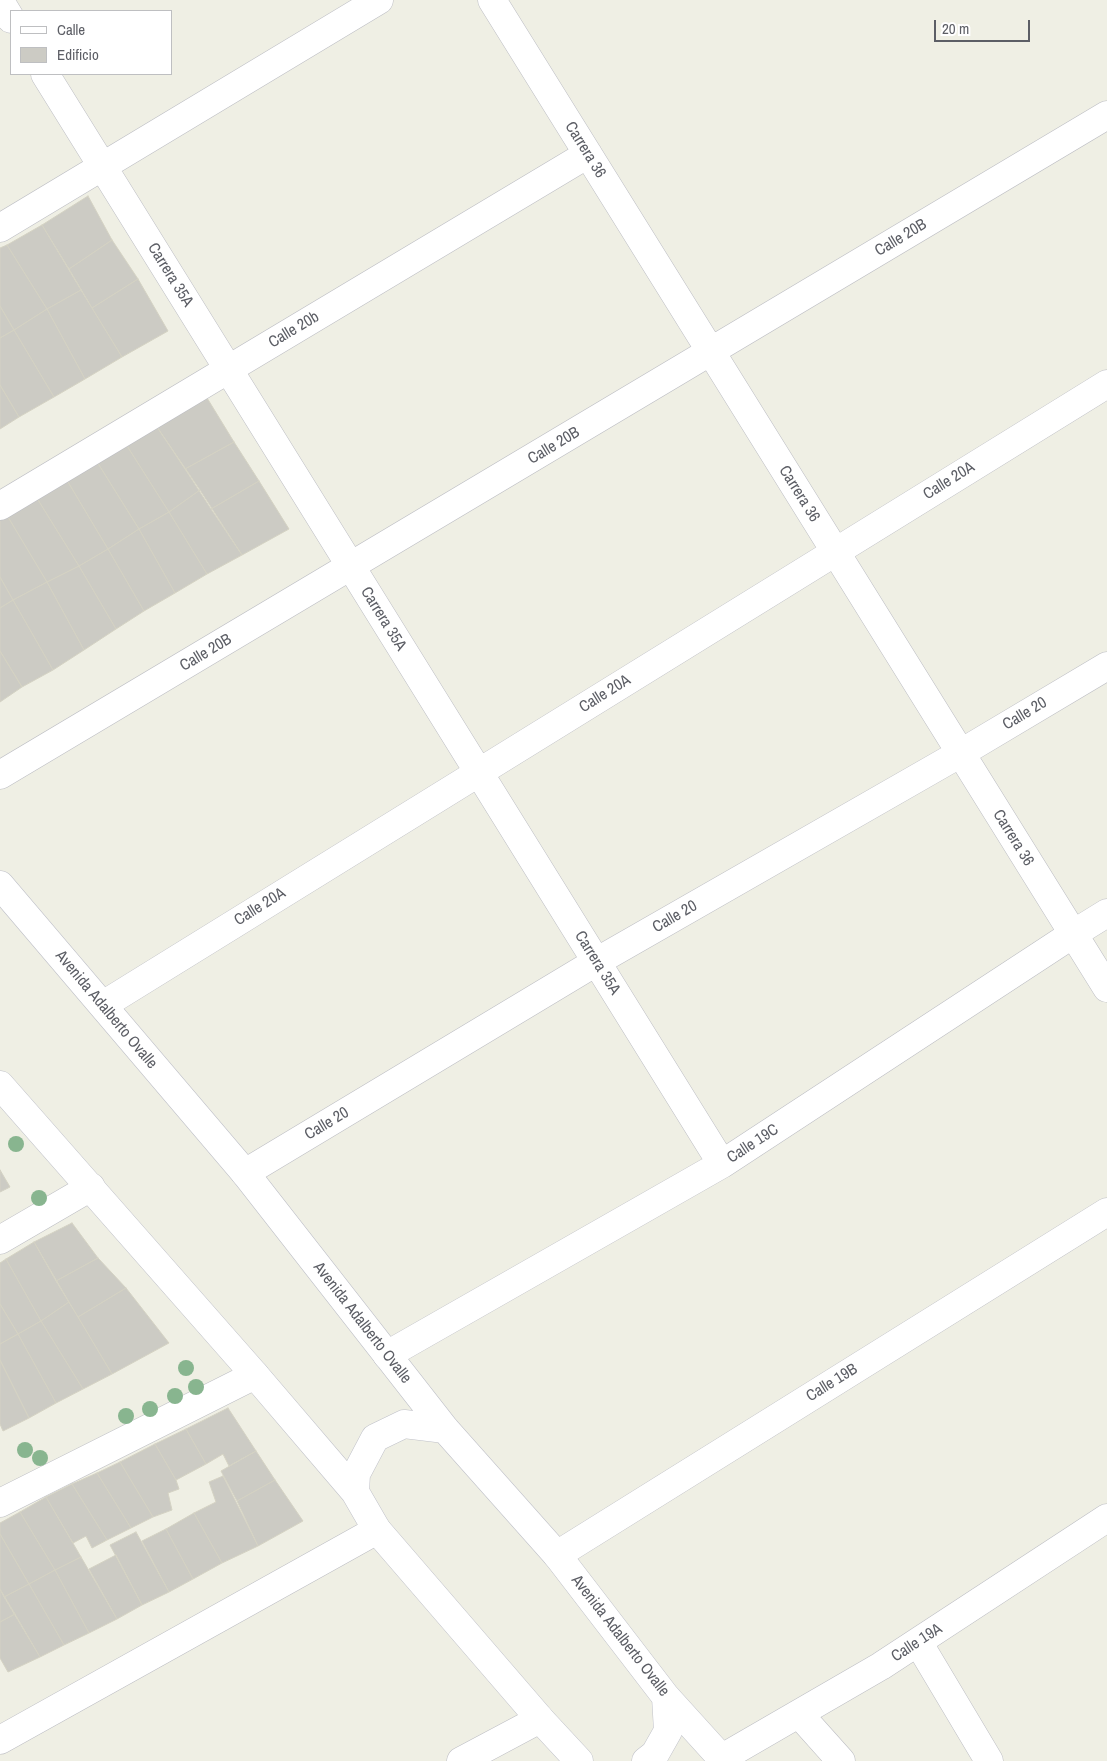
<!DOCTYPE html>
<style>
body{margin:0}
#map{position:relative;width:1107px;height:1761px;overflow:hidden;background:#efefe4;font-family:"Archivo Narrow",sans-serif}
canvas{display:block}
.legend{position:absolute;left:10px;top:10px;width:162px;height:65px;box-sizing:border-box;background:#fff;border:1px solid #bebfc1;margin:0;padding:6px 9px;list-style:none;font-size:15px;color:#5c5e65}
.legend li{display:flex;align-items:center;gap:10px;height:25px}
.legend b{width:25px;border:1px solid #bebfc1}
.scale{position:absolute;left:934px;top:20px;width:96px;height:22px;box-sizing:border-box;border:2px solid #5c5e65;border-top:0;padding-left:6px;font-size:15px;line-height:18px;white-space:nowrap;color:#5c5e65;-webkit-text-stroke:4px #fff;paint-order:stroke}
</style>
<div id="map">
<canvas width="1107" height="1761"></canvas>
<ul class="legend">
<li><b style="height:6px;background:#fff"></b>Calle</li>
<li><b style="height:14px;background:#cccbc4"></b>Edificio</li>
</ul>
<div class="scale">20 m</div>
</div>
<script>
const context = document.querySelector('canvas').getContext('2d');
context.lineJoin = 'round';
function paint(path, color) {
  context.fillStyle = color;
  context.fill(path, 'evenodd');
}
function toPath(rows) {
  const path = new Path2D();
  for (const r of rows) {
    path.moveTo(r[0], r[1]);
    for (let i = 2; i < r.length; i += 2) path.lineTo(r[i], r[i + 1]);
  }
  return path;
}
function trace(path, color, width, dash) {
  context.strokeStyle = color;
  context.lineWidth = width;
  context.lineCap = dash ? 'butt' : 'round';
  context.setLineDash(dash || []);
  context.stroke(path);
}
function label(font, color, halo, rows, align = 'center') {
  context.font = font + ' "Archivo Narrow",sans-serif';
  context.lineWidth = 4.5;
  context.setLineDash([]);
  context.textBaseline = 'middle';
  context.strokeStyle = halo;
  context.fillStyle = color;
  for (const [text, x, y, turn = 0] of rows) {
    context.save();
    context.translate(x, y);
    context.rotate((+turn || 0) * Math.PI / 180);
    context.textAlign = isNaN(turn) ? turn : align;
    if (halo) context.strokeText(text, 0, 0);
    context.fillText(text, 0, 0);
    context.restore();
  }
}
const building = toPath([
 [88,196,112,240,69,269,42,225,88,196],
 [42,225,81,290,47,309,7,245,42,225],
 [112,240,138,279,92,308,69,269,112,240],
 [7,245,47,309,14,330,0,306,0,248,7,245],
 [138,279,168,331,122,357,92,308,138,279],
 [81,290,122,357,85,379,47,309,81,290],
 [0,306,14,330,0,338,0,306],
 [47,309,85,379,54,397,14,330,47,309],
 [14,330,54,397,19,417,0,385,0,338,14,330],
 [0,385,19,417,0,429,0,385],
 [204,393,234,442,185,469,153,421,204,393],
 [153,421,200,490,169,512,122,438,153,421],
 [122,438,169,512,139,529,94,457,122,438],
 [234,442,259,481,211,509,185,469,234,442],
 [94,457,139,529,108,549,65,477,94,457],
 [65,477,108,549,79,566,35,495,65,477],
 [259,481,289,529,242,555,211,509,259,481],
 [200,490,242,555,207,574,169,512,200,490],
 [35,495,79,566,47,582,5,512,35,495],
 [5,512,47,582,13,600,0,577,0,516,5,512],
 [169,512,207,574,175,593,139,529,169,512],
 [139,529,175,593,144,611,108,549,139,529],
 [108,549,144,611,116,629,79,566,108,549],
 [79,566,116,629,84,650,47,582,79,566],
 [0,577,13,600,0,608,0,577],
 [47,582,84,650,53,670,13,600,47,582],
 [13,600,53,670,22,687,0,651,0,608,13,600],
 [0,651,22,687,0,702,0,651],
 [0,1170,10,1187,0,1192,0,1170],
 [72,1223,98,1258,56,1281,34,1242,72,1223],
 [34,1242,69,1302,41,1321,6,1259,34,1242],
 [98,1258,126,1288,78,1317,56,1281,98,1258],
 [6,1259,41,1321,18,1334,0,1304,0,1263,6,1259],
 [126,1288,169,1343,112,1374,78,1317,126,1288],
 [69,1302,112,1374,83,1389,41,1321,69,1302],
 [0,1304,18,1334,0,1344,0,1304],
 [41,1321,83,1389,56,1403,18,1334,41,1321],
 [18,1334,56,1403,29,1418,0,1360,0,1344,18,1334],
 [0,1360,29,1418,3,1431,0,1424,0,1360],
 [228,1408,256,1451,229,1466,223,1454,206,1464,186,1429,228,1408],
 [186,1429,206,1464,176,1480,155,1444,186,1429],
 [155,1444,176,1480,179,1489,168,1493,172,1510,153,1517,120,1462,155,1444],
 [256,1451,275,1480,237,1501,221,1471,256,1451],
 [120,1462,153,1517,131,1528,97,1473,120,1462],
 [97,1473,131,1528,107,1540,72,1484,97,1473],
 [223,1476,258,1546,222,1563,194,1513,216,1502,209,1482,223,1476],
 [275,1480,303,1521,258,1546,237,1501,275,1480],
 [72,1484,107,1540,92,1548,86,1536,73,1543,46,1497,72,1484],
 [46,1497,81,1557,55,1570,20,1512,46,1497],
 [20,1512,55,1570,29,1584,0,1534,0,1523,20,1512],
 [194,1513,222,1563,193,1579,166,1529,194,1513],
 [166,1529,193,1579,169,1592,142,1541,166,1529],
 [136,1532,169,1592,142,1605,110,1545,136,1532],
 [0,1534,29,1584,4,1597,0,1589,0,1534],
 [116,1555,142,1605,117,1619,89,1569,116,1555],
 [81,1557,117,1619,89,1633,55,1570,81,1557],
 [55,1570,89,1633,64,1645,29,1584,55,1570],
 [29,1584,64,1645,40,1657,4,1597,29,1584],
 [0,1589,15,1614,0,1622,0,1589],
 [15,1614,40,1657,8,1672,0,1658,0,1622,15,1614]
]);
const street = toPath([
 [492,0,1107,988],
 [0,1,11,19],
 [45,74,722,1164],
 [0,228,379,0],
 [0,506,588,154],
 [0,775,1107,115],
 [103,1005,1107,384],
 [245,1173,596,962,961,753,1107,666],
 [0,1240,91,1187],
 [387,1355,722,1164,1073,934,1107,913],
 [0,1503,255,1375],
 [557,1555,1107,1212],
 [918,1642,989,1761],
 [799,1714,841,1761],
 [0,1740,377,1530],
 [722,1758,881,1666,1107,1518],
 [461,1761,540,1719]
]);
const secondary = toPath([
 [0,885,245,1173,445,1429,557,1555,666,1697,724,1761],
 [0,1085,255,1375,355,1492],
 [445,1429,404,1424,375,1438,356,1474,355,1492,377,1530,540,1719,579,1761],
 [646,1761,655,1754,668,1731,666,1697]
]);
const trees = [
 [16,1144],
 [39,1198],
 [186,1368],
 [196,1387],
 [175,1396],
 [150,1409],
 [126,1416],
 [25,1450],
 [40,1458]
];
const streetNames = [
 ["Carrera 36",585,150,58],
 ["Calle 20B",901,238,-31],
 ["Carrera 35A",170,275,58],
 ["Calle 20b",294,330,-31],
 ["Calle 20B",554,446,-31],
 ["Calle 20A",949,481,-32],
 ["Carrera 36",799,494,58],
 ["Carrera 35A",383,619,58],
 ["Calle 20B",206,653,-31],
 ["Calle 20A",605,694,-32],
 ["Calle 20",1025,714,-31],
 ["Carrera 36",1013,838,58],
 ["Calle 20A",260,907,-32],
 ["Calle 20",675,917,-30],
 ["Carrera 35A",597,963,58],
 ["Avenida Adalberto Ovalle",106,1010,50],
 ["Calle 20",327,1124,-31],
 ["Calle 19C",753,1144,-33],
 ["Avenida Adalberto Ovalle",362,1323,52],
 ["Calle 19B",832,1383,-32],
 ["Avenida Adalberto Ovalle",620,1636,52],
 ["Calle 19A",917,1643,-33]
];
paint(building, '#cccbc4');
trace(building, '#d4d2c3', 1);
trace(street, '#bcbdc3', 29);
trace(secondary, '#bfc0c8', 29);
trace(street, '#fff', 28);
trace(secondary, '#fff', 28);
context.fillStyle = '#88b58f';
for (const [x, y] of trees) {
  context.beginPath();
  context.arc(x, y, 8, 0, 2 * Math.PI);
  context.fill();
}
label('16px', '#5c5e65', '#fff', streetNames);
</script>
